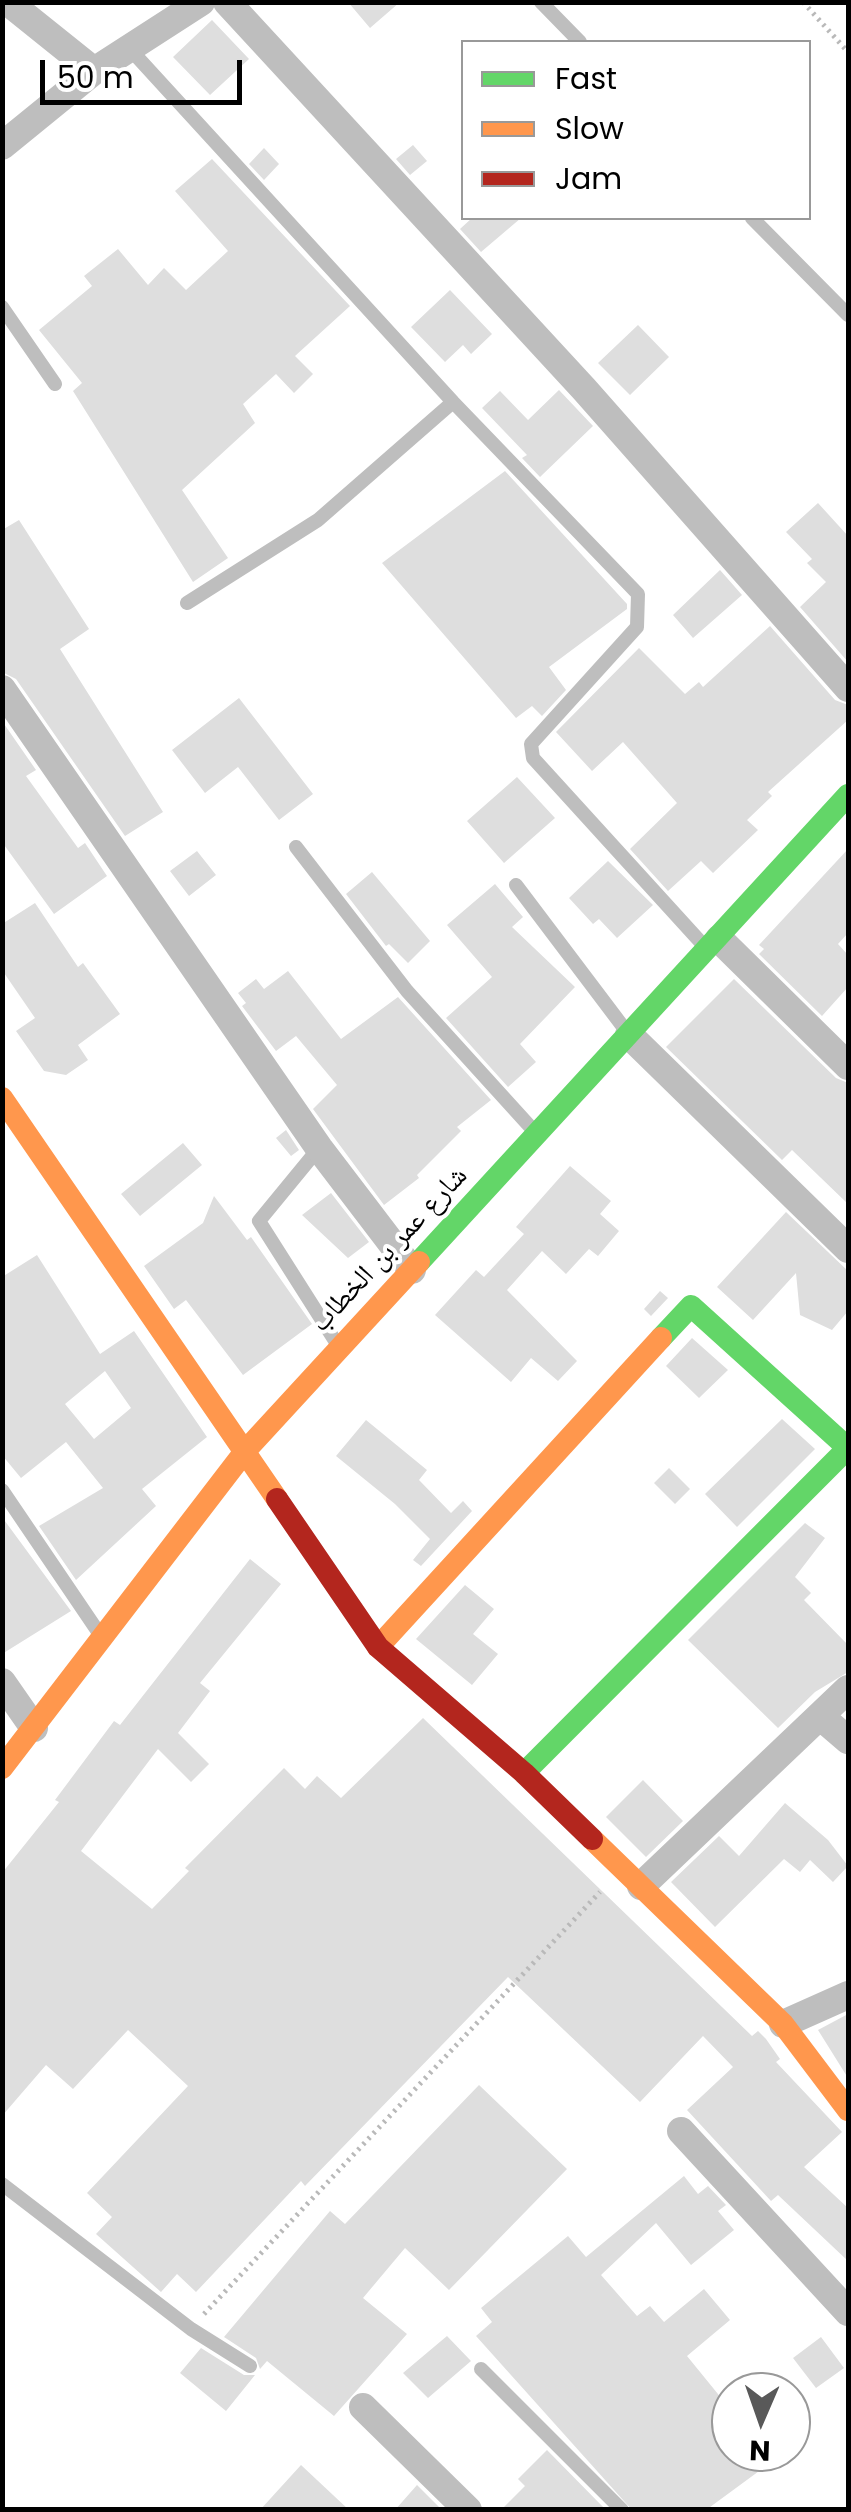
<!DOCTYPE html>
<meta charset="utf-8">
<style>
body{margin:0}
#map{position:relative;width:851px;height:2512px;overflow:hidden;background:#fff;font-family:Poppins,sans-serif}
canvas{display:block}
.frame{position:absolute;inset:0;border:5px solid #000;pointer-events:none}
.legend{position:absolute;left:461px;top:40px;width:350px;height:180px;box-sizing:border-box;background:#fff;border:2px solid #999;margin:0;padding:12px 18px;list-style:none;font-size:30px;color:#000}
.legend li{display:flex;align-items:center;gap:20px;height:50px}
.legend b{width:50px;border:2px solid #999}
.north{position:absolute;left:711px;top:2372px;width:100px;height:100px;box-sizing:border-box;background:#fff;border:2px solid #999;border-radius:50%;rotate:182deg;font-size:28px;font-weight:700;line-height:40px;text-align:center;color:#000}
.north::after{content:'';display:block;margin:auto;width:35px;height:45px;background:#595959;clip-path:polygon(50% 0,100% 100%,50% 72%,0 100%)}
.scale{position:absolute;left:40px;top:60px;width:202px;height:45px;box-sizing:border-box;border:5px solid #000;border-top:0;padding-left:12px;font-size:30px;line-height:35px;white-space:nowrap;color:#000;-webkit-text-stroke:8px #fff;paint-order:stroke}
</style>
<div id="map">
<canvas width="851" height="2512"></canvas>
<div class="frame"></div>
<ul class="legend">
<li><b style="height:12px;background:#63d668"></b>Fast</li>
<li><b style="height:12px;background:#ff974d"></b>Slow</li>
<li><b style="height:12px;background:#b3261e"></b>Jam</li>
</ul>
<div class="north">N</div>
<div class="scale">50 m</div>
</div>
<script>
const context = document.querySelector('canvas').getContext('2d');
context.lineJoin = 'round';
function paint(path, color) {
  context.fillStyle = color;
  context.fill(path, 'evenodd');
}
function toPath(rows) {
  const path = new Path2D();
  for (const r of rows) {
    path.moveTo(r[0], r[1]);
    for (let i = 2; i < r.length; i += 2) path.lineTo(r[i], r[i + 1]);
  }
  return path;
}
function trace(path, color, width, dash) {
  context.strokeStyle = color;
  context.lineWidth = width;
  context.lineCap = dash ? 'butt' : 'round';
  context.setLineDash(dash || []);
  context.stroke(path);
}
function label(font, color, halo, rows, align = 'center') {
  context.font = font + ' Poppins,"Noto Naskh Arabic",sans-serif';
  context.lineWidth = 8;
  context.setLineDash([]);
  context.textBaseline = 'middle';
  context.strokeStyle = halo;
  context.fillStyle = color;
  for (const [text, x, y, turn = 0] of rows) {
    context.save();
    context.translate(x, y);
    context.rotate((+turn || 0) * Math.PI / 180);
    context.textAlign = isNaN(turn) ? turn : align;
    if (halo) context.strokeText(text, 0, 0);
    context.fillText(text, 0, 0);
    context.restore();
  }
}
const building = toPath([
 [348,2,400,2,370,28],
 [212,20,249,59,210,95,173,57],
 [413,145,427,161,410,175,396,159],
 [264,148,279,164,264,180,249,164],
 [212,159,350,306,295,356,313,374,294,393,276,374,243,404,255,423,182,490,228,558,193,582,73,391,82,383,39,330,92,286,84,276,118,249,148,285,164,268,186,290,228,251,175,191],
 [472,218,521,218,481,252,460,229],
 [450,290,492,334,471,354,463,345,445,362,411,327],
 [638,325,669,357,630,395,598,363],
 [559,390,593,426,540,477,522,458,527,455,482,408,500,391,528,420],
 [505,471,627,604,627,609,549,667,566,690,542,716,532,706,516,718,382,563],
 [818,503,848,536,848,662,800,607,826,582,807,563,812,559,786,532],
 [19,520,89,629,60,649,163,812,125,836,16,679,2,672,2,530],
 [720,570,742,595,693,638,673,615],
 [770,626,835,700,848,705,848,720,768,792,772,796,747,820,758,830,713,873,701,861,668,891,630,849,677,803,623,742,592,771,556,732,639,648,685,694,699,682,703,687],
 [239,698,313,794,279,820,238,767,205,793,172,750],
 [2,721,36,770,26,776,78,848,85,843,107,876,54,914,2,842],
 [517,777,555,818,504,863,467,821],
 [848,849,848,933,838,944,848,955,848,987,822,1016,759,954,764,949,759,945],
 [197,851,216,875,189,896,170,871],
 [608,861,653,905,617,938,599,919,593,924,569,898],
 [372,872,430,941,408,963,389,944,386,946,346,894],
 [495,884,523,917,512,927,575,987,520,1044,536,1062,508,1087,446,1018,492,977,447,925],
 [35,903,78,967,83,963,120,1014,78,1045,88,1060,66,1075,44,1071,16,1031,35,1018,2,970,2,924],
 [288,971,341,1039,398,997,491,1100,457,1127,461,1131,417,1175,419,1178,384,1205,313,1109,337,1085,296,1036,276,1051,242,1006,246,1003,238,993,256,979,264,989],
 [734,979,836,1078,848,1083,848,1204,792,1150,782,1160,666,1047],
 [286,1130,299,1150,291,1156,276,1138],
 [183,1143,202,1165,140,1216,121,1194],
 [570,1166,611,1201,600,1214,619,1231,598,1256,589,1249,566,1274,542,1251,507,1290,577,1361,558,1381,531,1358,511,1382,435,1315,476,1270,484,1277,524,1234,516,1227],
 [331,1193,369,1242,348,1258,302,1215],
 [214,1196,247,1240,251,1237,312,1324,243,1375,186,1300,174,1309,144,1266,203,1223],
 [786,1212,848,1271,848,1311,832,1330,800,1315,796,1273,753,1320,717,1287],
 [37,1255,100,1354,134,1331,207,1437,142,1489,156,1506,76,1580,39,1526,103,1488,66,1442,21,1478,2,1455,2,1277],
 [105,1371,131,1408,94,1439,65,1404],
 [660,1291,668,1298,651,1316,644,1309],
 [692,1338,728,1370,699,1398,666,1366],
 [782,1419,815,1449,737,1527,705,1494],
 [366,1420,427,1470,419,1480,451,1513,463,1501,472,1511,421,1566,413,1560,430,1539,395,1504,336,1456],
 [669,1468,690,1489,675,1504,654,1483],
 [2,1517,71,1611,2,1654],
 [805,1523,825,1538,795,1577,811,1593,804,1600,848,1645,848,1672,815,1692,778,1728,688,1640],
 [250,1559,281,1584,200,1683,210,1691,178,1733,209,1764,191,1782,158,1749,81,1851,152,1909,189,1871,185,1868,284,1768,305,1789,317,1776,341,1798,423,1718,752,2036,758,2031,766,2039,780,2059,776,2062,842,2132,804,2167,848,2208,848,2261,778,2195,771,2201,687,2110,733,2067,703,2036,640,2102,508,1977,305,2186,301,2181,196,2292,177,2274,161,2292,96,2234,112,2217,87,2193,188,2086,128,2030,73,2089,46,2065,2,2116,2,1873,59,1802,55,1800,114,1721,120,1725],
 [465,1585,494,1609,473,1634,498,1654,472,1685,416,1639],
 [643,1780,683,1821,646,1857,606,1817],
 [785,1803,828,1840,848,1866,833,1882,810,1860,800,1872,784,1859,715,1927,671,1882,719,1836,739,1856],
 [848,2014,848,2078,818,2030],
 [479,2085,567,2169,449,2290,405,2248,363,2298,407,2334,334,2416,267,2361,260,2369,256,2358,224,2337,330,2211,345,2224],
 [684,2176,698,2194,708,2186,726,2205,718,2211,734,2230,691,2265,656,2223,601,2275,637,2316,650,2306,664,2322,704,2289,730,2320,687,2356,731,2410,731,2452,785,2452,706,2510,632,2510,476,2336,492,2322,481,2308,568,2236,586,2257],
 [447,2336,471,2361,428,2398,403,2373],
 [821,2337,844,2368,816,2388,793,2358],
 [201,2348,244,2375,255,2375,226,2411,180,2373],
 [547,2450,606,2510,501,2510,525,2486,518,2479],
 [301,2465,349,2510,260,2510],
 [417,2485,442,2510,395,2510]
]);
const path = toPath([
 [803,2,848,52],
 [204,2314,600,1892]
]);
const lane = toPath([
 [541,2,580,42],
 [129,48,453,402,638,594,637,627,531,744,533,758,706,948],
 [752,218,848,315],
 [2,307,55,384],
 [187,603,318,520,453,402],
 [296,847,407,991,534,1131],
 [516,885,627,1032],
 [319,1148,259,1221,339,1347],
 [2,1490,101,1636],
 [2,2184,191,2329,250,2366],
 [481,2369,622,2510]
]);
const street = toPath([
 [8,2,94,71],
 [227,2,584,389,848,688],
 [2,146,94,71,201,2],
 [2,689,319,1148,412,1270],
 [719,939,848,1066],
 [629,1035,848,1249],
 [2,1682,34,1728],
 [820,1716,848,1740],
 [641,1886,848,1689],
 [783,2024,848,1995],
 [681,2131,848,2312],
 [363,2407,468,2510]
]);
const fast = toPath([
 [419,1262,848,795],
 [524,1773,848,1448,691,1306,661,1338]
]);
const slow = toPath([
 [2,1098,277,1499],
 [378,1647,661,1338],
 [2,1768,246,1450,419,1262],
 [592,1839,783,2024,848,2110]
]);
const jam = toPath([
 [277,1499,378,1647,524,1773,592,1839]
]);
const streetNames = [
 ["شارع عمر بن الخطاب",390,1250,-47]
];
paint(building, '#dedede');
trace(path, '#b9b9b9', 5, [2.5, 5]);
trace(lane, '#bebebe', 14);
trace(street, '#bebebe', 28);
trace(fast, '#63d668', 22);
trace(slow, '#ff974d', 22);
trace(jam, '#b3261e', 22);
label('28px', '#000', '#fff', streetNames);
</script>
